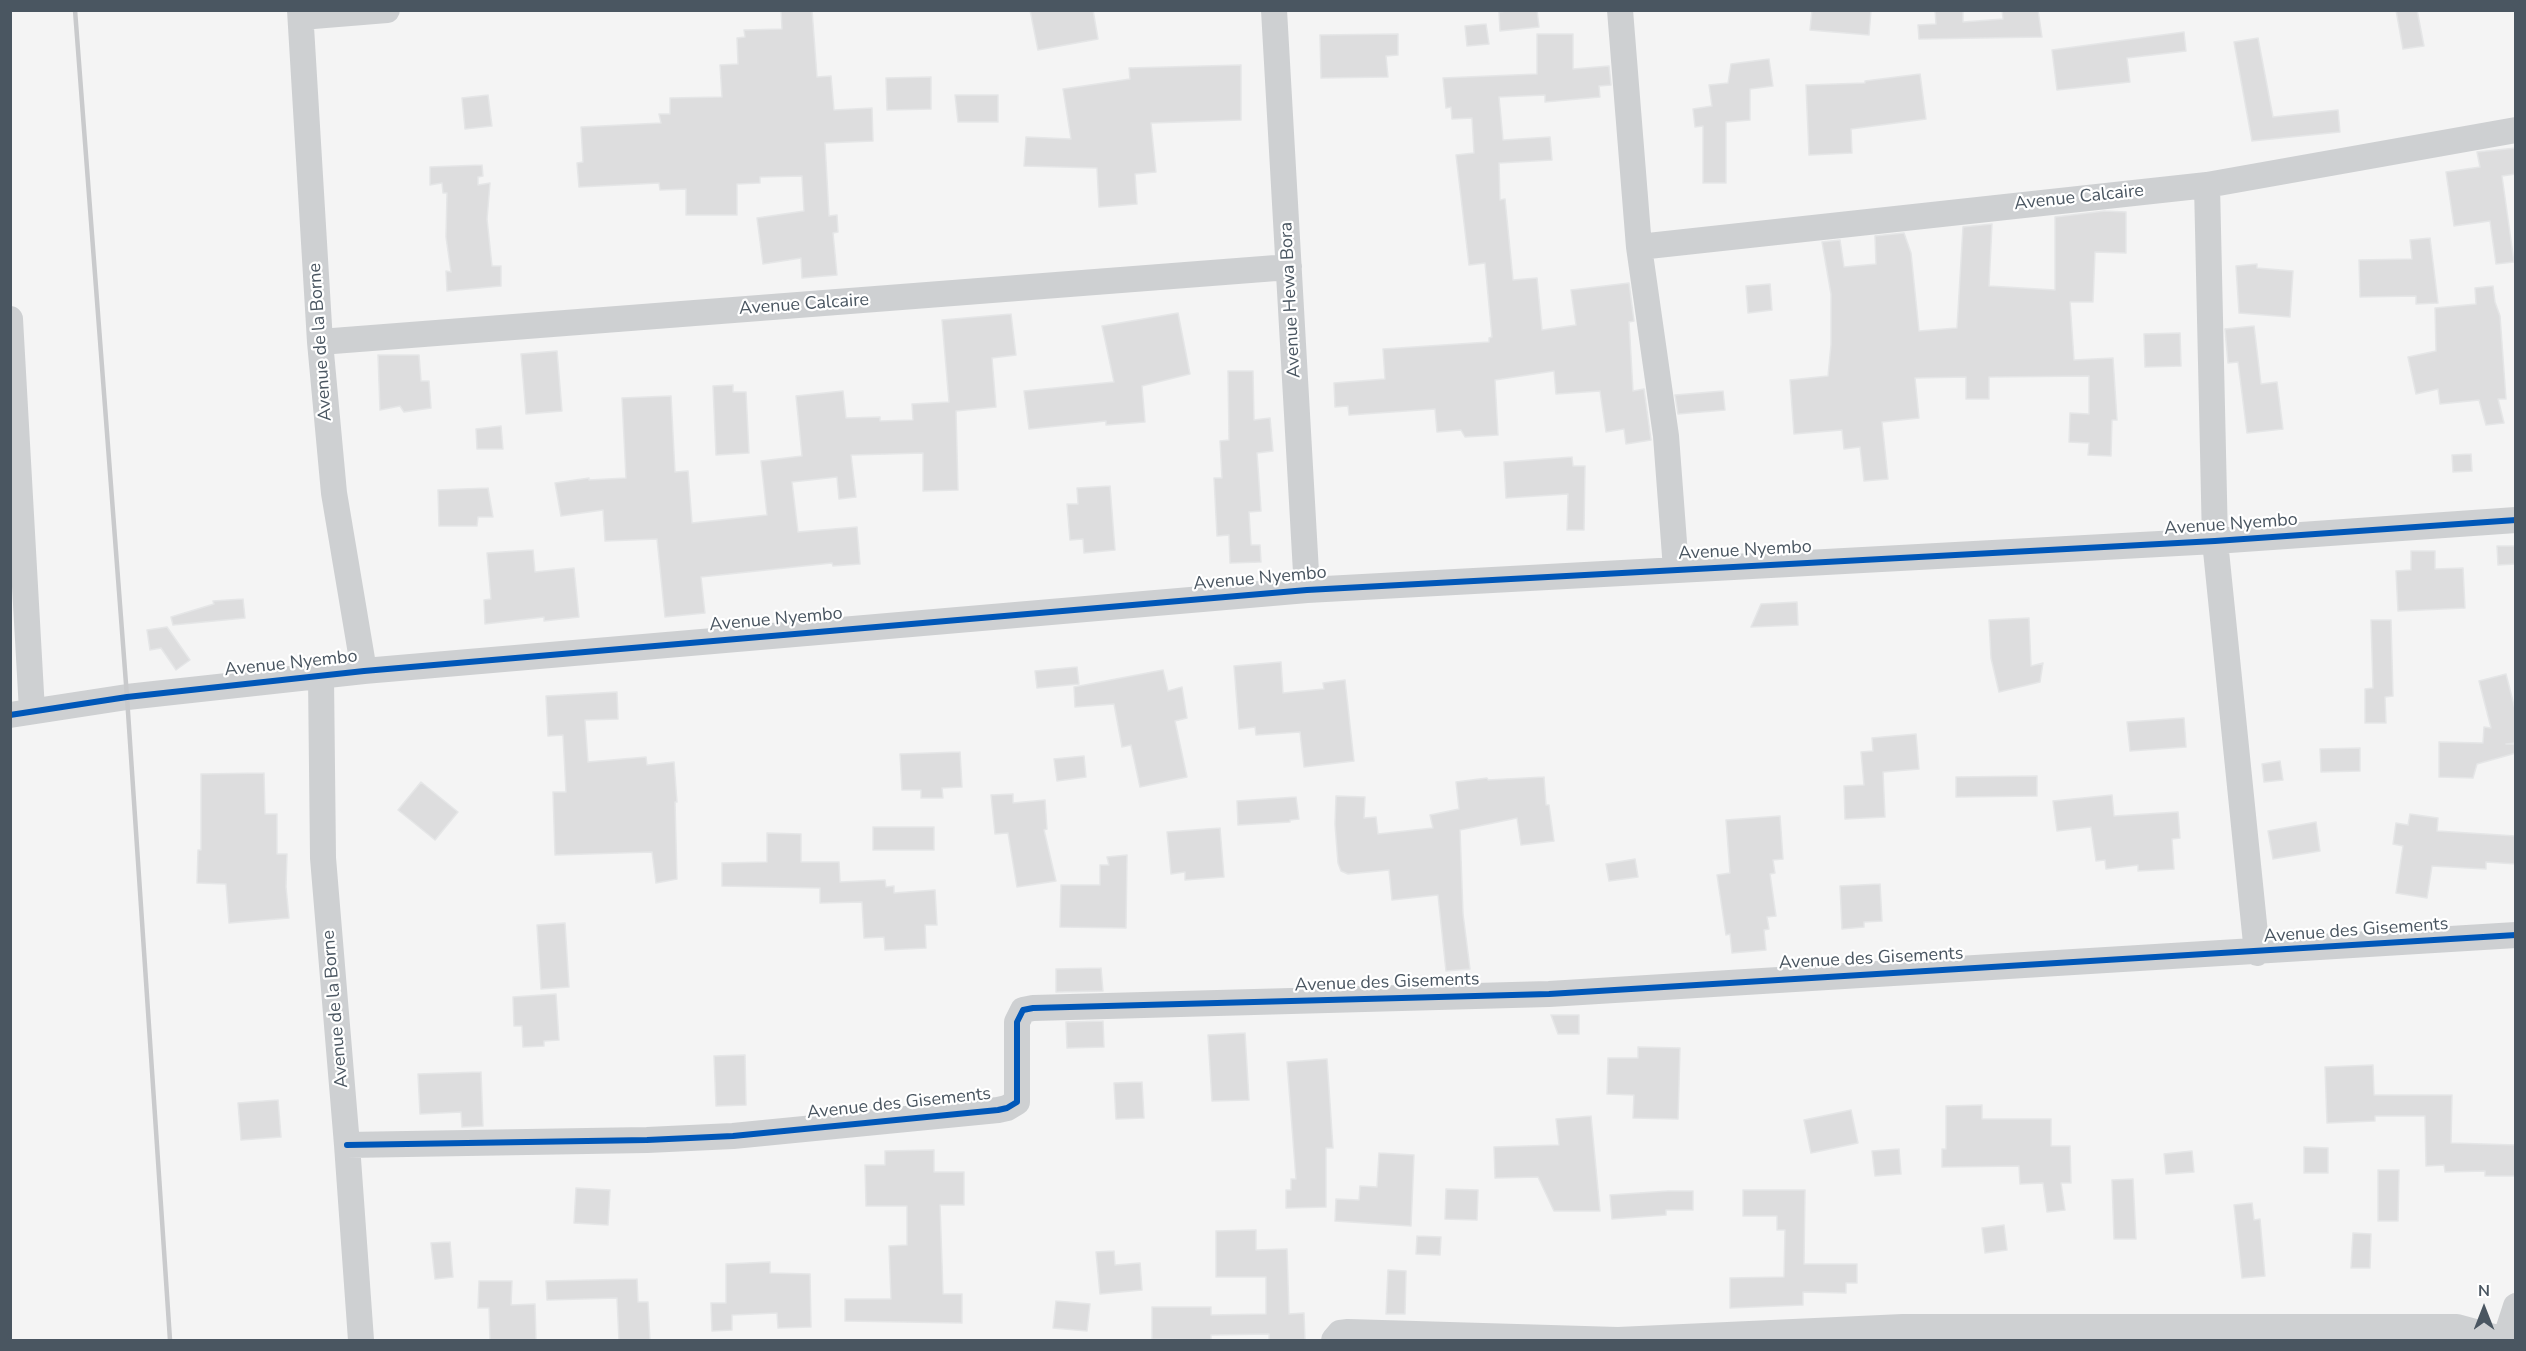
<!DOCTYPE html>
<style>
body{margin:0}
#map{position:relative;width:2526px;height:1351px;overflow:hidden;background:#f4f4f4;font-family:"Nunito Sans",sans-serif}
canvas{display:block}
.frame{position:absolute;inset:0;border:12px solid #4a5661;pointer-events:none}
.north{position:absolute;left:2454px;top:1279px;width:60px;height:60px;-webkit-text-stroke:4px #fff;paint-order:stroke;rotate:0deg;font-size:16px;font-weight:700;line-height:24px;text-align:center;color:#4a5661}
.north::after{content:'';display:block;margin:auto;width:21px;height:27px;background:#4a5661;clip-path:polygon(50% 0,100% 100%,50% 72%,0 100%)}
</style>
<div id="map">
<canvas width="2526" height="1351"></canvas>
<div class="frame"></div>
<div class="north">N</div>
</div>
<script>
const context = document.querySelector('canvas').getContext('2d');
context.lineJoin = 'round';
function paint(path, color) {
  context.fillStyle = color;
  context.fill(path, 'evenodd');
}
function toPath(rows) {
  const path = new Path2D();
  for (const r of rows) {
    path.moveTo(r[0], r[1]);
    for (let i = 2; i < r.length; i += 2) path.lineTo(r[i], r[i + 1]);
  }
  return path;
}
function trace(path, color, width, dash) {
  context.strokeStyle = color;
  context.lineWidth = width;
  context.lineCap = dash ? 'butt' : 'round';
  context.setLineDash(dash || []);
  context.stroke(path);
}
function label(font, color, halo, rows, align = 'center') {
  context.font = font + ' "Nunito Sans",sans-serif';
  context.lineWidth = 4.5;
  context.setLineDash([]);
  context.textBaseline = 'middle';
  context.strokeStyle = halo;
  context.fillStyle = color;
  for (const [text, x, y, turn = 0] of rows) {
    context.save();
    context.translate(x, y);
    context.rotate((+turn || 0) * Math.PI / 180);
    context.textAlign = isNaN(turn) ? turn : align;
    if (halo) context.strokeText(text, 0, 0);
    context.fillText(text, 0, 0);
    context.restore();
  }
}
const building = toPath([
 [781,10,812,10,817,77,831,76,834,110,872,108,873,141,825,143,829,216,837,215,838,232,833,233,837,275,802,278,801,258,763,264,757,218,804,211,802,176,760,177,760,183,737,184,737,215,686,215,686,189,660,190,659,183,579,187,577,163,583,162,581,127,661,123,659,114,670,114,670,98,722,97,720,65,738,64,737,38,745,37,744,30,782,29,781,10],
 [1030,10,1093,10,1098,39,1038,50,1030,10],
 [1515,10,1537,10,1539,27,1500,31,1499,12,1515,10],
 [1812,10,1871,10,1869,35,1810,30,1812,10],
 [1935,10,1963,10,1963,22,2003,19,2002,10,2038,10,2042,37,1919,39,1918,25,1936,24,1935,10],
 [2396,10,2417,10,2424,46,2403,49,2396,10],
 [1486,24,1489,44,1467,46,1465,26,1486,24],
 [2184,32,2186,51,2127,58,2130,82,2057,90,2052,50,2184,32],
 [1398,34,1398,55,1386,56,1388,77,1321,78,1320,35,1398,34],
 [1537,34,1573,34,1573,69,1609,66,1611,85,1599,86,1600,97,1545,102,1545,95,1499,97,1503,140,1550,137,1552,160,1499,163,1500,200,1505,199,1513,280,1537,278,1542,330,1576,325,1571,290,1629,283,1634,321,1629,322,1633,391,1644,389,1651,440,1626,444,1624,429,1606,432,1600,391,1556,394,1554,371,1495,380,1498,435,1465,437,1461,430,1437,432,1435,409,1349,415,1348,406,1335,407,1334,383,1385,379,1383,349,1489,342,1489,338,1492,337,1485,263,1469,265,1456,155,1474,153,1472,118,1452,119,1451,107,1446,108,1443,78,1537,74,1537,34],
 [2258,38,2273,117,2338,110,2340,132,2252,141,2234,42,2258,38],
 [1769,59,1773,86,1750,89,1750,120,1726,122,1726,183,1703,183,1703,126,1695,127,1693,109,1712,106,1709,85,1728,83,1731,64,1769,59],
 [1241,65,1241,120,1151,123,1156,172,1135,174,1137,204,1099,207,1097,168,1024,166,1026,137,1071,139,1063,89,1130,79,1129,68,1241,65],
 [1920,74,1926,119,1851,129,1852,153,1809,155,1806,85,1865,83,1865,81,1920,74],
 [931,77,931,109,887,110,886,78,931,77],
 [488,95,492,126,465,129,462,98,488,95],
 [955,95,998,95,998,122,958,122,955,95],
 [2516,148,2516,174,2502,176,2514,262,2496,264,2490,221,2454,226,2446,172,2480,167,2477,152,2516,148],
 [482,165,483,176,478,177,478,185,490,183,487,219,492,266,501,266,501,286,447,291,446,271,451,272,446,237,447,193,443,193,442,183,430,185,430,167,482,165],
 [2105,211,2126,212,2126,253,2095,252,2093,302,2070,302,2074,360,2113,358,2117,420,2112,420,2111,456,2088,455,2089,443,2069,442,2070,413,2089,414,2089,376,1989,377,1989,399,1966,399,1966,377,1915,378,1919,418,1882,422,1888,479,1864,481,1860,447,1844,449,1842,430,1794,434,1790,380,1828,376,1831,345,1831,294,1822,242,1840,240,1844,267,1876,264,1875,236,1904,233,1911,253,1919,331,1957,328,1963,227,1992,224,1989,286,2055,290,2055,217,2105,211],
 [2430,238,2438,303,2416,304,2416,296,2360,297,2359,260,2412,259,2410,240,2430,238],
 [2257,264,2257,268,2293,271,2290,317,2239,313,2236,266,2257,264],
 [1770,284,1772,310,1748,313,1746,286,1770,284],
 [2493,286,2495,302,2500,316,2506,399,2498,399,2504,423,2486,425,2479,400,2440,404,2438,389,2416,394,2408,357,2436,351,2435,308,2476,304,2475,288,2493,286],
 [1178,313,1190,374,1142,386,1145,422,1106,425,1106,421,1029,429,1024,391,1114,382,1102,326,1178,313],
 [1011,314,1016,355,992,358,996,407,956,411,958,490,923,491,923,453,851,455,856,497,839,499,837,477,792,482,798,532,857,527,860,564,833,566,832,563,701,577,705,613,665,617,657,539,605,541,603,510,561,516,555,483,589,478,589,480,626,478,622,398,671,396,675,472,688,471,692,523,767,515,761,461,802,456,796,396,843,391,846,418,880,417,880,421,913,420,912,404,949,402,942,320,1011,314],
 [2254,326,2261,384,2277,382,2283,429,2247,433,2238,362,2228,363,2225,329,2254,326],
 [2180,333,2181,366,2145,367,2144,334,2180,333],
 [557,351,562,411,526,414,521,354,557,351],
 [378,355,419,355,421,381,429,381,431,408,404,412,400,406,380,410,378,355],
 [1228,371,1253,371,1254,420,1270,418,1273,451,1257,453,1261,511,1249,512,1251,545,1260,545,1261,562,1230,563,1229,535,1217,536,1214,478,1222,478,1220,441,1229,440,1228,371],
 [733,385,733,392,746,392,749,453,716,455,713,386,733,385],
 [1723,391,1725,410,1678,414,1675,395,1723,391],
 [501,426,503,449,477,449,476,429,501,426],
 [2471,454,2472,471,2453,472,2452,455,2471,454],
 [1572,457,1573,466,1585,466,1584,530,1567,530,1568,494,1506,498,1504,462,1572,457],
 [1110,486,1115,550,1084,553,1083,539,1070,540,1067,504,1078,504,1077,488,1110,486],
 [488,488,493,517,478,517,477,526,439,526,438,490,488,488],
 [2497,546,2516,546,2516,564,2498,565,2497,546],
 [533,550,535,572,574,568,579,617,544,621,544,617,485,624,484,600,491,599,487,553,533,550],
 [2411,551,2435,551,2435,569,2463,568,2465,608,2398,611,2396,571,2411,570,2411,551],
 [243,599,245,618,173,625,171,617,214,604,213,601,243,599],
 [1797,602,1798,625,1751,627,1761,604,1797,602],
 [2029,618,2031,666,2043,663,2040,682,1999,692,1991,658,1989,620,2029,618],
 [2371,620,2391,620,2393,696,2385,697,2386,723,2365,723,2365,689,2373,688,2371,620],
 [167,627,190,660,176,670,161,648,150,650,147,630,167,627],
 [1281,662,1283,693,1324,689,1323,683,1345,680,1354,761,1304,767,1300,732,1256,735,1255,727,1239,729,1234,666,1281,662],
 [1077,667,1079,684,1037,688,1035,671,1077,667],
 [1163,670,1168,691,1182,687,1187,718,1175,721,1187,777,1140,787,1131,745,1122,747,1114,704,1075,707,1074,687,1163,670],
 [2506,674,2516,713,2516,743,2506,744,2516,744,2516,753,2477,764,2473,778,2439,777,2439,742,2483,743,2484,727,2491,728,2479,681,2506,674],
 [617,692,618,719,585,720,588,762,646,757,647,765,674,762,677,802,675,802,677,879,656,883,652,852,555,855,553,792,566,792,563,735,548,736,546,696,617,692],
 [2184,718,2186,747,2130,751,2127,722,2184,718],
 [1916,734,1919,769,1883,772,1885,817,1845,819,1844,786,1864,785,1861,752,1873,751,1872,738,1916,734],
 [2360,748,2360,771,2321,772,2320,749,2360,748],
 [960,752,962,787,942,788,943,798,921,798,921,790,902,790,900,754,960,752],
 [1084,756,1086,777,1057,781,1054,759,1084,756],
 [2280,761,2283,780,2264,782,2262,764,2280,761],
 [264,773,265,814,277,814,277,854,287,854,286,887,289,918,229,923,226,884,197,883,198,850,201,850,201,774,264,773],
 [2037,776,2037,796,1956,797,1956,777,2037,776],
 [1544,777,1546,805,1549,805,1554,841,1521,845,1517,818,1460,830,1463,914,1470,969,1446,971,1438,895,1392,900,1389,870,1348,874,1341,871,1338,863,1335,824,1336,796,1365,797,1364,818,1376,817,1378,834,1433,828,1430,815,1459,809,1456,782,1487,778,1488,780,1544,777],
 [421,782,458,812,435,840,398,810,421,782],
 [1013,794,1013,803,1045,800,1047,829,1044,830,1056,881,1017,887,1008,833,995,834,991,795,1013,794],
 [2112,795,2114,816,2178,812,2180,838,2172,839,2174,869,2138,871,2138,865,2106,869,2105,860,2096,861,2091,827,2057,831,2053,801,2112,795],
 [1296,797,1299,819,1290,820,1290,822,1238,825,1237,801,1296,797],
 [2410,814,2438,818,2437,831,2516,836,2516,864,2486,862,2486,869,2432,866,2427,898,2396,893,2403,846,2393,844,2396,823,2408,825,2410,814],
 [1780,816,1783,859,1773,860,1775,873,1770,874,1776,916,1767,917,1769,929,1764,930,1766,950,1732,953,1730,934,1726,935,1717,875,1730,873,1726,820,1780,816],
 [2316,822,2320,851,2273,859,2268,831,2316,822],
 [873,827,934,827,934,850,873,850,873,827],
 [1220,828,1224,877,1185,880,1185,872,1171,874,1167,832,1220,828],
 [767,833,801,834,801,862,839,862,840,882,885,880,886,887,894,886,894,893,935,890,937,925,925,925,926,948,885,950,884,937,864,938,862,902,820,903,820,888,722,886,722,863,767,862,767,833],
 [1127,855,1126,928,1060,927,1061,885,1100,885,1100,865,1109,865,1107,857,1127,855],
 [1635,859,1638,877,1609,881,1606,864,1635,859],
 [1880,884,1882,921,1864,922,1864,927,1842,929,1840,886,1880,884],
 [565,923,569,987,541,989,537,925,565,923],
 [1101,968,1103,991,1056,992,1056,969,1101,968],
 [556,994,559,1040,544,1041,544,1046,523,1047,522,1026,514,1026,513,997,556,994],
 [1551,1015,1579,1015,1579,1034,1558,1034,1551,1015],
 [1103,1021,1104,1047,1067,1048,1066,1022,1103,1021],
 [1245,1033,1249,1100,1212,1101,1208,1035,1245,1033],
 [1638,1047,1680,1048,1678,1119,1633,1118,1634,1095,1607,1094,1608,1058,1638,1058,1638,1047],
 [745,1055,746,1105,716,1106,714,1056,745,1055],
 [1327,1059,1333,1148,1326,1148,1326,1207,1286,1208,1286,1190,1291,1190,1291,1179,1296,1179,1287,1062,1327,1059],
 [2373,1065,2374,1095,2452,1095,2451,1143,2516,1145,2516,1176,2485,1176,2485,1171,2445,1172,2444,1165,2426,1166,2425,1116,2375,1116,2375,1121,2327,1123,2325,1067,2373,1065],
 [481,1072,483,1126,462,1127,461,1112,420,1114,418,1074,481,1072],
 [1142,1082,1144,1118,1116,1119,1114,1083,1142,1082],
 [278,1100,281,1137,241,1140,238,1103,278,1100],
 [1982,1105,1982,1119,2051,1119,2051,1146,2070,1146,2071,1183,2061,1183,2065,1210,2047,1212,2043,1183,2020,1184,2019,1166,1942,1167,1942,1149,1946,1149,1946,1106,1982,1105],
 [1851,1110,1858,1143,1811,1153,1804,1120,1851,1110],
 [1591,1116,1600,1211,1554,1211,1538,1177,1495,1178,1494,1147,1559,1145,1556,1119,1591,1116],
 [2304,1147,2328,1148,2328,1173,2304,1173,2304,1147],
 [1899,1149,1901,1174,1875,1176,1872,1151,1899,1149],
 [934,1150,934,1172,964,1172,964,1205,940,1205,943,1294,962,1294,962,1323,845,1321,845,1299,891,1299,889,1246,907,1245,907,1206,866,1206,865,1165,885,1165,885,1151,934,1150],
 [2192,1151,2194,1172,2166,1174,2164,1154,2192,1151],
 [1379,1153,1414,1155,1411,1226,1335,1221,1336,1199,1359,1200,1360,1186,1377,1187,1379,1153],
 [2378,1170,2399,1170,2398,1221,2378,1221,2378,1170],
 [2133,1179,2136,1239,2114,1239,2112,1180,2133,1179],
 [576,1188,610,1190,608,1225,574,1223,576,1188],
 [1446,1189,1478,1190,1477,1220,1445,1219,1446,1189],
 [1743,1190,1805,1190,1804,1264,1857,1264,1857,1283,1846,1283,1846,1293,1803,1292,1803,1305,1730,1308,1730,1278,1784,1277,1785,1230,1777,1230,1777,1216,1743,1216,1743,1190],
 [1669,1191,1693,1191,1693,1210,1666,1210,1666,1215,1612,1219,1610,1195,1669,1191],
 [2252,1203,2254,1220,2260,1219,2265,1276,2242,1278,2234,1205,2252,1203],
 [2004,1225,2007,1250,1985,1253,1982,1228,2004,1225],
 [1256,1230,1256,1250,1287,1249,1289,1314,1304,1313,1305,1341,1269,1341,1269,1334,1211,1335,1211,1340,1152,1339,1152,1307,1211,1307,1211,1315,1266,1314,1266,1277,1216,1277,1216,1231,1256,1230],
 [2353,1233,2371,1234,2370,1268,2351,1268,2353,1233],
 [1417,1236,1441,1237,1440,1255,1416,1254,1417,1236],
 [450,1242,453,1277,435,1279,431,1243,450,1242],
 [1114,1251,1115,1265,1140,1263,1142,1290,1100,1294,1096,1252,1114,1251],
 [770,1262,770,1273,810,1274,811,1327,778,1328,777,1313,732,1315,732,1330,712,1331,711,1303,726,1303,726,1264,770,1262],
 [1388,1270,1406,1271,1405,1314,1386,1314,1388,1270],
 [637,1279,638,1302,648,1302,650,1341,619,1341,617,1298,547,1300,546,1281,637,1279],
 [479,1281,512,1281,511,1305,535,1304,536,1341,490,1341,489,1308,478,1308,479,1281],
 [1056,1301,1090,1304,1087,1331,1053,1328,1056,1301]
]);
const minor = toPath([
 [300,10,320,342,334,493,364,671],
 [1274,10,1307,590],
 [1620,10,1639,247,1666,436,1676,569],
 [301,17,387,10],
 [2207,185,2215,541,2257,953],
 [1639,247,2207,185,2516,130],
 [10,319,32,711],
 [320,342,1289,267],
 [321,677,323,858,347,1145,361,1340],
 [10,715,127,697,364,671,1307,590,2215,541,2516,520],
 [347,1145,647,1140,733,1136,998,1110,1007,1108,1017,1102,1017,1022,1023,1010,1033,1008,1549,994,2516,935],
 [1334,1340,1340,1333,1348,1332,1618,1340,1903,1327,2457,1327,2505,1340],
 [2505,1340,2516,1306]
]);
const rail = toPath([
 [75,10,127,697,170,1340]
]);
const cycleway = toPath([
 [10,715,127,697,364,671,1307,590,2215,541,2516,520],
 [347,1145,647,1140,733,1136,998,1110,1007,1108,1017,1102,1017,1022,1023,1010,1033,1008,1549,994,2516,935]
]);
const streetNames = [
 ["Avenue Calcaire",2079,198,-6],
 ["Avenue Hewa Bora",1291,300,-93],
 ["Avenue Calcaire",804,305,-4],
 ["Avenue de la Borne",321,342,-94],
 ["Avenue Nyembo",2231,525,-4],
 ["Avenue Nyembo",1745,551,-3],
 ["Avenue Nyembo",1260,579,-5],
 ["Avenue Nyembo",776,620,-5],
 ["Avenue Nyembo",291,664,-6],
 ["Avenue des Gisements",2356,931,-4],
 ["Avenue des Gisements",1871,959,-3],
 ["Avenue des Gisements",1387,983,-2],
 ["Avenue de la Borne",336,1009,-95],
 ["Avenue des Gisements",899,1104,-6]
];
paint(building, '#ddddde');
trace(building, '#e5e6e7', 1.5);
trace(minor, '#ced0d2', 26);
trace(rail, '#c9cacc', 4.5);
trace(cycleway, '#0057b8', 6);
label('18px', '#4a5661', '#fff', streetNames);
</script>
